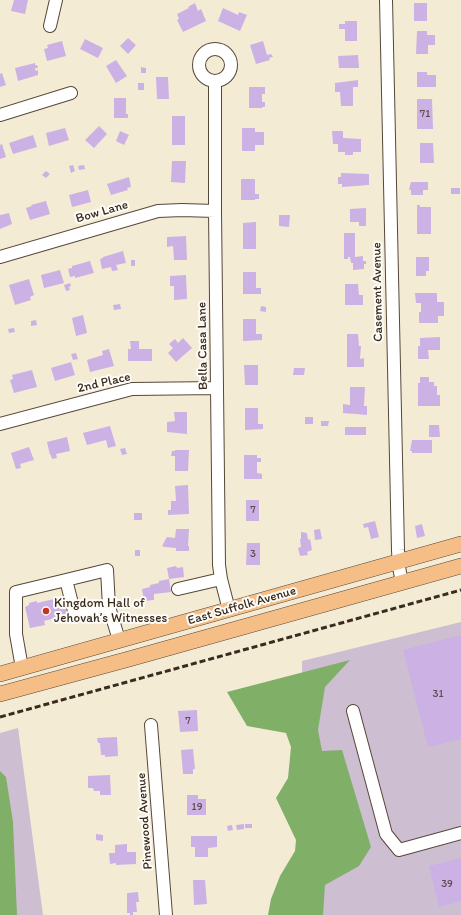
<!DOCTYPE html>
<meta charset="utf-8">
<style>
body{margin:0}
canvas{display:block;background:#f4ebd5}
</style>
<canvas width="461" height="915"></canvas>
<script>
const context = document.querySelector('canvas').getContext('2d');
context.lineJoin = 'round';
function paint(path, color) {
  context.fillStyle = color;
  context.fill(path, 'evenodd');
}
function toPath(rows) {
  const path = new Path2D();
  for (const r of rows) {
    if (r.length === 3) {
      path.moveTo(r[0] + r[2], r[1]);
      path.arc(r[0], r[1], r[2], 0, 2 * Math.PI);
      continue;
    }
    path.moveTo(r[0], r[1]);
    for (let i = 2; i < r.length; i += 2) path.lineTo(r[i], r[i + 1]);
  }
  return path;
}
function trace(path, color, width, dash) {
  context.strokeStyle = color;
  context.lineWidth = width;
  context.lineCap = dash ? 'butt' : 'round';
  context.setLineDash(dash || []);
  context.stroke(path);
}
function label(font, color, halo, rows, align = 'center') {
  context.font = font + ' Itim,sans-serif';
  context.lineWidth = 4;
  context.setLineDash([]);
  context.textBaseline = 'middle';
  context.strokeStyle = halo;
  context.fillStyle = color;
  for (const [text, x, y, turn = 0] of rows) {
    context.save();
    context.translate(x, y);
    context.rotate((+turn || 0) * Math.PI / 180);
    context.textAlign = isNaN(turn) ? turn : align;
    if (halo) context.strokeText(text, 0, 0);
    context.fillText(text, 0, 0);
    context.restore();
  }
}
const industrial = toPath([
 [461,622,461,915,305,915,302,661],
 [18,728,43,915,0,915,0,733]
]);
const forest = toPath([
 [350,660,325,687,318,730,322,751,342,750,371,847,359,866,325,885,323,915,268,915,271,899,280,876,295,851,296,840,276,798,288,778,291,747,286,733,247,726,227,692],
 [0,771,6,777,13,822,17,915,0,915]
]);
const building = toPath([
 [14,0,28,0,25,14,11,11],
 [195,3,198,11,201,9,206,21,183,32,177,20,179,19,177,14,189,8,188,7],
 [414,3,427,3,427,21,414,21],
 [223,8,238,15,239,12,247,15,240,31,218,21],
 [345,21,357,21,357,41,345,41,345,29,339,29,339,24,345,24],
 [417,31,427,31,427,35,435,35,435,45,428,45,428,54,416,54],
 [128,38,136,45,128,54,120,46],
 [85,39,103,48,98,58,80,49],
 [62,41,66,56,47,61,44,49,48,48,47,45],
 [263,41,267,55,271,54,273,57,269,58,270,60,256,64,250,45],
 [358,55,359,68,339,68,338,56],
 [116,60,127,76,116,83,106,66],
 [35,63,35,65,37,65,38,68,35,68,36,71,38,70,38,75,18,81,15,68],
 [141,67,146,68,146,73,141,73],
 [417,72,427,72,427,75,436,75,436,87,417,87],
 [2,73,6,85,0,87,0,74],
 [156,77,168,77,169,99,157,99],
 [358,80,358,87,353,87,353,106,341,106,340,92,335,92,335,83],
 [138,83,144,83,144,90,138,90],
 [249,87,265,87,265,94,262,94,262,102,265,102,265,107,262,107,262,108,249,108],
 [114,98,126,98,126,114,128,114,128,118,114,118],
 [417,99,432,99,433,129,417,129],
 [172,116,185,116,185,145,172,145],
 [99,126,107,134,94,148,85,140],
 [65,128,69,140,49,146,46,133],
 [242,128,255,128,255,132,264,132,264,145,255,145,255,151,242,151],
 [120,131,129,135,124,145,116,141],
 [332,131,343,131,343,138,361,139,361,152,353,152,353,155,345,155,345,152,338,152,338,144,333,144],
 [33,135,37,147,13,154,9,143],
 [420,143,433,143,434,163,420,163],
 [2,144,6,157,0,159,0,145],
 [172,161,186,161,185,183,171,182],
 [73,165,75,171,71,173,69,166],
 [84,165,85,169,79,170,78,166],
 [46,171,50,174,46,178,42,175],
 [341,173,369,174,369,185,342,187,342,184,338,184,338,177,341,177],
 [129,177,131,187,127,188,128,190,111,195,107,184],
 [241,179,255,179,255,194,259,194,259,199,255,199,255,200,241,200],
 [411,182,428,182,428,190,423,190,423,195,411,195,411,190,409,190],
 [451,188,460,188,460,194,451,194],
 [88,190,91,202,72,207,69,195],
 [46,201,50,214,30,220,26,208,32,206,31,205],
 [417,205,420,205,420,207,431,207,431,234,417,234],
 [366,208,366,226,359,226,359,222,350,222,350,209],
 [9,213,12,224,0,229,0,215],
 [279,215,290,215,289,227,279,226],
 [256,222,256,249,243,249,243,223],
 [344,233,355,233,355,257,363,256,363,261,366,261,366,264,364,264,364,269,353,270,353,263,351,263,350,257,348,257,348,259,344,259],
 [186,236,187,260,174,260,173,246,167,247,167,237],
 [123,251,126,263,116,265,118,270,112,271,111,267,102,269,100,259,103,258,103,257],
 [416,257,429,257,429,271,426,271,426,276,416,276],
 [131,260,135,260,135,266,131,266],
 [90,261,94,273,75,278,75,276,70,277,68,269,72,268,72,266],
 [60,270,64,283,44,288,41,275],
 [243,272,256,272,256,288,261,288,261,294,243,294],
 [186,275,187,299,174,300,174,286,170,286,170,276],
 [29,279,34,295,30,297,31,300,15,305,9,285],
 [70,283,71,286,69,287,70,290,66,291,64,285],
 [345,284,358,284,359,295,363,295,363,305,345,305],
 [415,293,437,293,437,302,444,302,444,316,438,316,438,323,419,323,419,312,421,312,421,303,416,303],
 [120,304,121,309,114,310,113,305],
 [261,306,266,307,266,312,260,311],
 [83,315,87,333,76,336,72,318],
 [243,319,256,319,256,334,262,334,262,340,243,341],
 [36,320,37,325,31,326,31,321],
 [14,328,15,332,9,333,8,329],
 [347,334,358,334,359,346,361,346,360,359,364,358,364,367,347,367],
 [440,337,440,350,428,350,429,359,418,359,418,346,420,346,420,338],
 [183,338,192,348,176,362,168,353,173,348,169,344,175,339,178,343],
 [130,341,139,341,139,349,152,349,152,361,128,361,128,349,131,349],
 [109,349,114,366,90,372,87,360,103,355,102,351],
 [76,353,78,359,73,360,71,354],
 [71,362,75,375,55,381,51,368],
 [244,365,258,365,258,385,245,385],
 [294,368,305,368,304,375,293,375],
 [32,370,37,387,14,393,10,380,13,379,12,375],
 [420,377,429,377,429,382,434,382,434,386,437,386,437,395,440,395,440,406,418,406,418,383,420,383],
 [350,387,365,387,364,406,367,406,367,415,343,413,343,404,350,405],
 [245,408,258,408,258,424,263,424,263,429,245,430],
 [174,412,187,412,187,434,167,432,167,422,175,421],
 [305,417,313,417,313,424,305,424],
 [321,421,329,421,328,426,321,426],
 [429,425,439,425,440,437,429,437],
 [110,426,116,446,108,448,106,440,87,445,83,433],
 [345,427,366,427,366,435,345,435],
 [67,437,70,451,56,454,57,458,52,459,51,455,50,455,47,442],
 [412,440,432,440,432,453,412,453,412,451,410,451],
 [29,447,34,460,20,464,21,468,16,469,11,453],
 [125,448,127,454,122,455,120,449],
 [175,450,189,450,188,471,175,471,175,456,171,456,172,451,175,451],
 [244,455,257,455,257,458,261,458,261,462,257,462,257,473,262,474,262,479,244,479],
 [188,485,189,514,168,515,168,510,171,510,171,501,176,501,175,486],
 [246,500,259,500,259,521,246,521],
 [134,513,142,513,142,520,134,520],
 [375,521,379,537,371,539,368,527,364,528,363,524],
 [422,524,425,536,417,538,415,526],
 [176,529,189,529,188,546,189,546,189,551,176,551,176,548,165,547,162,546,167,537,175,538],
 [320,529,322,539,315,540,314,530],
 [301,532,307,533,308,540,310,539,312,550,307,552,308,555,300,556,298,548,301,547,300,539,301,539],
 [247,543,260,543,260,565,246,565],
 [135,550,140,550,140,556,135,556],
 [176,566,177,568,183,567,184,577,169,579,171,592,154,594,154,600,144,601,142,589,150,587,150,585,159,583,159,581,169,579,167,568],
 [63,597,67,615,44,621,45,625,30,628,25,607,29,605,29,603,37,601,37,603],
 [461,635,461,739,428,747,403,650],
 [197,710,198,731,180,732,178,711],
 [117,737,118,756,105,757,105,755,101,755,100,743,98,743,97,738],
 [193,749,195,769,193,769,193,774,183,774,181,750],
 [110,775,111,795,100,795,100,791,94,791,93,788,88,788,88,776],
 [187,795,198,795,198,799,206,799,206,815,187,815],
 [244,824,244,829,237,830,236,825],
 [245,824,252,824,252,828,245,828],
 [232,825,233,830,228,831,227,826],
 [96,834,103,835,103,841,96,840],
 [191,836,217,836,217,847,208,848,208,857,195,857,195,847,191,847],
 [127,844,127,852,136,852,136,864,116,865,116,863,110,864,109,853,115,853,115,845],
 [461,858,461,901,439,907,429,866],
 [193,880,205,880,207,904,194,905],
 [138,892,139,902,136,902,137,912,133,912,133,915,130,915,130,913,127,913,127,893]
]);
const minor = toPath([
 [386,0,398,550,399,567,402,583],
 [50,26,56,0],
 [215,65,16],
 [215,82,215,211,219,565,221,579,229,610],
 [0,115,71,93],
 [0,257,158,211,182,210,215,211],
 [0,424,132,389,217,388],
 [178,589,221,579],
 [109,607,119,640],
 [22,668,16,634,16,592,66,580,107,570,109,607,75,615,66,580],
 [353,711,386,834,399,850,461,833],
 [151,725,166,915]
]);
const major = toPath([
 [0,674,461,544],
 [0,694,129,659,461,566]
]);
const rail = toPath([
 [0,717,461,590]
]);
const markers = [
 [46,611,4,"#c8321e"]
];
const numberNames = [
 ["71",425,114],
 ["7",253,510],
 ["3",253,554],
 ["31",438,694],
 ["7",188,721],
 ["19",197,807],
 ["39",447,884]
];
const streetNames = [
 ["Bow Lane",102,212,-16],
 ["Casement Avenue",378,292,-91],
 ["Bella Casa Lane",203,346,-91],
 ["2nd Place",104,383,-13],
 ["East Suffolk Avenue",242,606,-16],
 ["Pinewood Avenue",145,821,-94]
];
const poiNames = [
 ["Kingdom Hall of",54,604],
 ["Jehovah’s Witnesses",54,619]
];
paint(industrial, '#cebed1');
paint(forest, '#80af68');
paint(building, '#ccb1e5');
trace(minor, '#574739', 14);
trace(major, '#574739', 16);
trace(minor, '#fff', 12);
trace(major, '#f6be87', 15);
trace(rail, '#3b2a1e', 3, [6, 3]);
for (const [x, y, r, color] of markers) {
  const dot = new Path2D();
  dot.arc(x, y, r, 0, 2 * Math.PI);
  context.fillStyle = color;
  context.fill(dot);
  trace(dot, '#fdfcf7', 1.5);
}
label('11px', '#5f4c50', null, numberNames);
label('13px', '#3b2a1e', '#fdfcf7', streetNames);
label('13px', '#3b2a1e', '#fdfcf7', poiNames, 'left');
</script>
